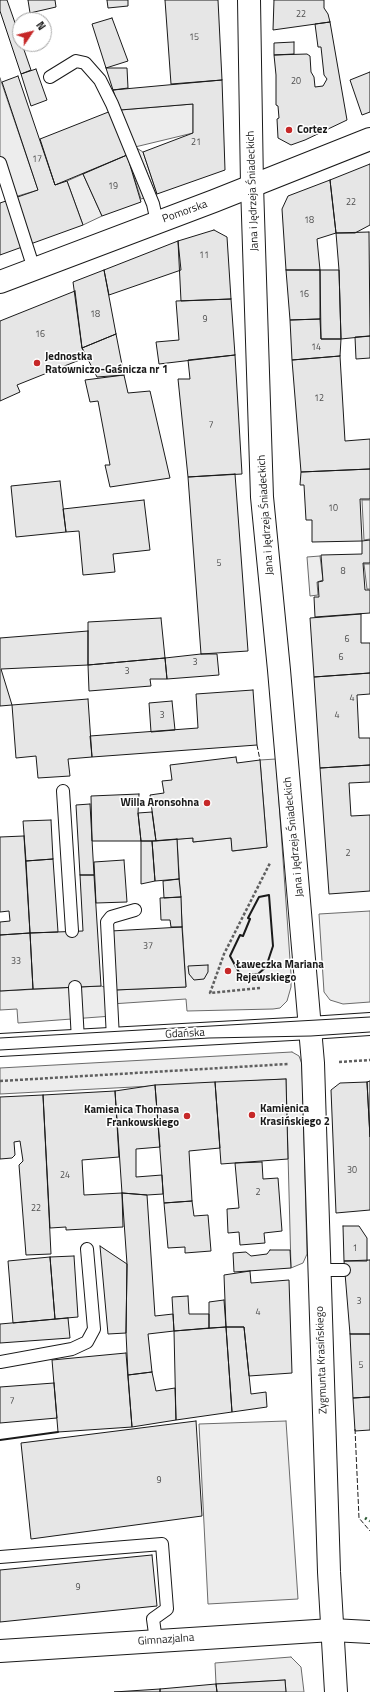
<!DOCTYPE html>
<meta charset="utf-8">
<style>
body{margin:0}
#map{position:relative;width:370px;height:1692px;overflow:hidden;background:#fff;font-family:"Titillium Web",sans-serif}
canvas{display:block}
.north{position:absolute;left:12px;top:12px;width:40px;height:40px;box-sizing:border-box;background:#fff;border:1px solid #a3a3a3;border-radius:50%;rotate:55deg;font-size:11px;font-weight:700;line-height:16px;text-align:center;color:#1a1a1a}
.north::after{content:'';display:block;margin:auto;width:14px;height:18px;background:#c62828;clip-path:polygon(50% 0,100% 100%,50% 72%,0 100%)}
</style>
<div id="map">
<canvas width="370" height="1692"></canvas>
<div class="north">N</div>
</div>
<script>
const context = document.querySelector('canvas').getContext('2d');
context.lineJoin = 'round';
function paint(path, color) {
  context.fillStyle = color;
  context.fill(path, 'evenodd');
}
function toPath(rows) {
  const path = new Path2D();
  for (const r of rows) {
    path.moveTo(r[0], r[1]);
    for (let i = 2; i < r.length; i += 2) path.lineTo(r[i], r[i + 1]);
  }
  return path;
}
function trace(path, color, width, dash) {
  context.strokeStyle = color;
  context.lineWidth = width;
  context.lineCap = dash ? 'butt' : 'round';
  context.setLineDash(dash || []);
  context.stroke(path);
}
function label(font, color, halo, rows, align = 'center') {
  context.font = font + ' "Titillium Web",sans-serif';
  context.lineWidth = 3;
  context.setLineDash([]);
  context.textBaseline = 'middle';
  context.strokeStyle = halo;
  context.fillStyle = color;
  for (const [text, x, y, turn = 0] of rows) {
    context.save();
    context.translate(x, y);
    context.rotate((+turn || 0) * Math.PI / 180);
    context.textAlign = isNaN(turn) ? turn : align;
    if (halo) context.strokeText(text, 0, 0);
    context.fillText(text, 0, 0);
    context.restore();
  }
}
const built = toPath([
 [0,78,38,190,11,198,0,166,0,78],
 [193,104,193,133,135,147,143,152,157,194,141,199,127,155,120,110,193,104],
 [83,174,102,216,83,225,67,181,83,174],
 [362,500,370,500,370,539,364,540,362,500],
 [320,556,323,580,317,582,318,595,310,596,307,557,320,556],
 [364,564,370,564,370,589,367,589,364,564],
 [276,759,291,974,291,987,287,1001,280,1008,273,1009,187,1011,186,999,111,1004,112,1016,18,1023,17,1009,0,1010,0,991,101,986,115,990,186,987,177,839,193,838,193,842,231,838,233,851,267,847,260,760,276,759],
 [370,911,370,1002,343,1004,330,1000,324,992,319,914,370,911],
 [292,1052,299,1056,302,1064,307,1254,303,1263,291,1268,286,1079,0,1094,0,1068,292,1052],
 [286,1421,298,1599,208,1604,199,1424,286,1421],
 [291,1657,301,1667,304,1692,286,1692,285,1680,216,1684,215,1663,291,1657]
]);
const building = toPath([
 [0,0,7,0,20,37,20,44,22,44,31,70,21,74,0,11,0,0],
 [28,0,55,0,56,7,30,13,28,0],
 [107,0,128,0,128,6,108,8,107,0],
 [165,0,218,0,222,80,171,84,165,0],
 [274,0,324,0,324,8,328,14,330,22,273,30,274,0],
 [112,18,128,61,106,68,92,24,112,18],
 [330,22,347,120,305,140,291,145,278,138,277,119,279,118,278,106,276,105,276,75,274,55,307,54,310,56,311,72,314,77,315,87,323,86,327,79,324,75,321,47,318,47,315,24,330,22],
 [294,42,294,54,274,55,274,43,294,42],
 [106,68,127,68,128,88,113,90,106,68],
 [36,69,47,100,31,106,21,74,36,69],
 [370,72,370,112,362,115,350,80,370,72],
 [18,76,55,185,67,181,83,225,0,255,0,203,38,190,2,82,18,76],
 [222,80,225,170,157,194,143,152,193,133,193,104,120,110,113,90,222,80],
 [111,111,127,155,55,185,40,139,111,111],
 [127,155,141,202,102,216,83,174,127,155],
 [370,164,370,225,355,233,336,233,330,180,370,164],
 [330,180,336,233,317,239,320,270,286,270,282,209,288,196,330,180],
 [214,230,227,237,231,299,181,301,178,241,214,230],
 [369,232,370,336,341,339,339,270,336,233,369,232],
 [178,241,181,270,109,295,104,270,178,241],
 [104,270,116,334,82,348,73,282,104,270],
 [286,270,320,270,320,319,290,320,286,270],
 [320,270,339,270,341,339,321,339,320,270],
 [75,291,82,348,87,357,17,385,20,392,0,401,0,321,75,291],
 [231,299,235,355,159,364,156,342,179,340,176,301,231,299],
 [320,319,321,339,341,339,340,356,292,360,290,320,320,319],
 [116,334,124,375,97,377,82,348,116,334],
 [370,336,370,358,356,359,355,337,370,336],
 [235,355,242,474,188,477,178,379,190,379,188,360,235,355],
 [340,356,345,441,370,439,370,469,301,472,292,360,340,356],
 [124,375,128,393,150,391,170,478,110,487,105,465,110,465,98,401,90,402,85,380,124,375],
 [370,469,370,499,360,499,362,541,312,542,312,520,306,520,304,485,300,485,301,472,370,469],
 [235,474,248,651,201,654,188,477,235,474],
 [60,481,66,532,16,537,11,486,60,481],
 [144,500,150,550,113,554,115,572,83,575,79,531,66,532,63,509,144,500],
 [370,540,370,563,363,563,365,590,370,590,370,613,315,617,314,597,319,597,318,582,323,581,321,555,362,554,362,541,370,540],
 [361,614,361,643,370,643,370,673,314,677,310,618,361,614],
 [161,618,165,658,88,665,88,622,161,618],
 [88,631,88,665,1,669,12,705,0,706,0,638,88,631],
 [201,654,217,654,219,675,167,679,165,658,201,654],
 [165,658,167,679,150,679,151,686,89,691,88,665,165,658],
 [370,673,370,694,357,695,359,738,370,738,370,765,320,768,314,677,370,673],
 [253,690,257,745,92,757,90,736,198,728,196,694,253,690],
 [88,699,92,757,68,759,70,776,38,778,36,756,16,758,12,705,88,699],
 [172,701,175,730,151,732,149,703,172,701],
 [236,757,237,763,260,760,267,847,232,851,231,838,193,842,193,838,156,841,150,795,164,793,162,781,172,780,170,765,236,757],
 [370,765,370,782,349,783,351,816,370,815,370,891,329,894,320,768,370,765],
 [139,794,138,813,141,841,92,841,91,796,139,794],
 [90,804,94,875,80,875,76,805,90,804],
 [152,812,156,841,141,841,138,813,152,812],
 [51,820,53,859,26,861,23,821,51,820],
 [24,836,30,933,0,935,0,922,10,921,9,911,0,912,0,837,24,836],
 [177,839,179,879,155,881,152,841,177,839],
 [141,841,152,841,155,881,141,884,141,841],
 [53,859,58,932,30,933,26,861,53,859],
 [124,860,127,902,96,903,94,862,124,860],
 [80,875,94,875,101,986,33,989,30,933,83,931,80,875],
 [179,879,181,897,164,898,163,881,179,879],
 [181,897,182,927,171,927,170,920,161,920,160,898,181,897],
 [182,927,186,987,115,990,111,931,182,927],
 [30,933,33,989,0,991,0,935,30,933],
 [208,965,208,972,204,979,194,980,189,974,188,966,208,965],
 [286,1079,288,1159,221,1164,215,1082,286,1079],
 [370,1081,370,1137,367,1082,370,1081],
 [215,1082,220,1148,189,1151,192,1201,164,1203,155,1085,215,1082],
 [367,1082,370,1137,370,1210,336,1213,331,1090,340,1083,367,1082],
 [155,1085,160,1147,136,1149,136,1177,162,1175,163,1194,147,1195,122,1193,115,1091,155,1085],
 [115,1091,119,1157,82,1160,84,1195,122,1193,123,1227,66,1230,66,1227,50,1228,43,1095,115,1091],
 [43,1095,51,1254,26,1255,19,1165,23,1161,20,1141,14,1142,15,1155,12,1158,0,1159,0,1097,43,1095],
 [262,1162,263,1179,278,1178,282,1231,264,1233,265,1243,240,1245,239,1232,228,1233,227,1209,239,1208,235,1163,262,1162],
 [122,1193,147,1195,155,1316,173,1314,174,1331,148,1334,152,1372,128,1375,126,1333,127,1264,122,1193],
 [192,1201,194,1216,208,1215,211,1251,185,1253,185,1247,168,1248,164,1203,192,1201],
 [343,1226,359,1226,367,1238,367,1261,344,1261,343,1226],
 [100,1246,127,1264,126,1333,108,1334,100,1246],
 [270,1250,290,1250,291,1268,234,1272,233,1253,246,1252,251,1256,267,1254,270,1250],
 [74,1256,78,1317,55,1319,50,1257,74,1256],
 [50,1257,55,1319,13,1323,8,1261,50,1257],
 [370,1260,370,1334,350,1334,344,1261,370,1260],
 [250,1271,251,1283,289,1280,292,1373,249,1376,244,1327,226,1327,224,1275,250,1271],
 [188,1296,189,1314,209,1314,209,1328,174,1331,172,1297,188,1296],
 [224,1300,226,1327,209,1328,209,1302,224,1300],
 [68,1318,70,1338,0,1343,0,1324,68,1318],
 [226,1327,232,1412,176,1420,174,1331,226,1327],
 [226,1327,244,1327,251,1394,266,1392,267,1407,232,1412,226,1327],
 [350,1334,370,1334,370,1397,353,1398,350,1334],
 [126,1353,132,1427,58,1432,52,1360,126,1353],
 [152,1372,156,1391,175,1388,176,1420,132,1427,128,1375,152,1372],
 [54,1383,57,1418,0,1423,0,1387,54,1383],
 [370,1397,370,1430,355,1431,353,1398,370,1397],
 [196,1421,202,1516,31,1539,21,1443,196,1421],
 [152,1555,157,1606,0,1622,0,1570,152,1555],
 [285,1680,286,1692,217,1692,216,1684,285,1680],
 [216,1684,217,1692,160,1692,160,1689,216,1684],
 [160,1689,160,1692,114,1692,160,1689]
]);
const path = toPath([
 [260,988,210,993,224,954,270,863],
 [339,1062,370,1060],
 [0,1081,288,1064]
]);
const service = toPath([
 [50,77,76,61,85,63,100,80,112,104,153,204,157,222],
 [0,163,34,269],
 [63,791,72,931],
 [75,987,78,1040],
 [113,1038,107,922,111,917,135,910],
 [319,1270,344,1270],
 [0,1362,72,1349,87,1342,94,1329,87,1249],
 [0,1557,162,1544,167,1609,153,1619,156,1641]
]);
const minor = toPath([
 [0,282,214,201,370,139],
 [0,1045,310,1028],
 [0,1651,332,1630,370,1632]
]);
const tertiary = toPath([
 [249,0,252,185,262,497,279,670,313,1063,329,1572,336,1692],
 [310,1028,370,1024]
]);
const tram = toPath([
 [0,1038,370,1017],
 [0,1050,209,1038,311,1036,370,1032]
]);
const hedge = toPath([
 [365,1518,370,1521]
]);
const fence = toPath([
 [257,745,260,760],
 [355,1429,359,1518,370,1531]
]);
const wall = toPath([
 [269,895,273,946,266,967,258,974,241,976,230,956,240,935,243,936,250,919,248,918,259,897,269,895],
 [0,1440,58,1432]
]);
const markers = [
 [289,130,4,"#c62828"],
 [37,363,4,"#c62828"],
 [207,803,4,"#c62828"],
 [228,971,4,"#c62828"],
 [252,1115,4,"#c62828"],
 [187,1116,4,"#c62828"]
];
const numberNames = [
 ["22",301,15],
 ["15",194,38],
 ["20",296,82],
 ["21",196,143],
 ["17",37,160],
 ["19",113,187],
 ["22",351,203],
 ["18",309,221],
 ["11",204,256],
 ["16",304,295],
 ["18",95,315],
 ["9",205,320],
 ["16",40,335],
 ["14",316,348],
 ["12",319,399],
 ["7",211,426],
 ["10",333,509],
 ["5",219,564],
 ["8",343,572],
 ["6",347,640],
 ["6",341,658],
 ["3",195,663],
 ["3",127,672],
 ["4",352,699],
 ["3",162,716],
 ["4",337,716],
 ["2",348,854],
 ["37",148,947],
 ["33",16,962],
 ["30",352,1171],
 ["24",65,1176],
 ["2",258,1193],
 ["22",36,1209],
 ["1",355,1249],
 ["3",359,1302],
 ["4",258,1313],
 ["5",361,1366],
 ["7",12,1402],
 ["9",159,1481],
 ["9",78,1588]
];
const poiNames = [
 ["Cortez",297,130],
 ["Jednostka",45,357],
 ["Ratowniczo-Gaśnicza nr 1",45,370],
 ["Willa Aronsohna",199,803,"right"],
 ["Ławeczka Mariana",236,965],
 ["Rejewskiego",236,978],
 ["Kamienica",260,1109],
 ["Krasińskiego 2",260,1122],
 ["Kamienica Thomasa",179,1110,"right"],
 ["Frankowskiego",179,1123,"right"]
];
const streetNames = [
 ["Jana i Jędrzeja Śniadeckich",253,191,-92],
 ["Pomorska",185,212,-20],
 ["Jana i Jędrzeja Śniadeckich",266,515,-94],
 ["Jana i Jędrzeja Śniadeckich",294,837,-96],
 ["Gdańska",185,1034,-3],
 ["Zygmunta Krasińskiego",322,1360,-92],
 ["Gimnazjalna",166,1640,-4]
];
paint(built, '#ededed');
trace(built, '#6a6a6a', 1);
paint(building, '#e6e6e6');
trace(building, '#1a1a1a', 1);
trace(service, '#1a1a1a', 14);
trace(minor, '#1a1a1a', 24);
trace(tertiary, '#1a1a1a', 24);
trace(path, '#5f5f5f', 2.5, [3, 2]);
trace(service, '#fff', 12);
trace(minor, '#fff', 22);
trace(tertiary, '#fff', 22);
trace(tram, '#1a1a1a', 1);
trace(hedge, '#2b5a34', 3, [2, 3]);
trace(fence, '#1a1a1a', 1, [5, 2]);
trace(wall, '#1a1a1a', 2);
for (const [x, y, r, color] of markers) {
  const dot = new Path2D();
  dot.arc(x, y, r, 0, 2 * Math.PI);
  context.fillStyle = color;
  context.fill(dot);
  trace(dot, '#fff', 1.5);
}
label('9px', '#4d4d4d', null, numberNames);
label('bold 11px', '#1a1a1a', '#fff', poiNames, 'left');
label('11px', '#1a1a1a', '#fff', streetNames);
</script>
